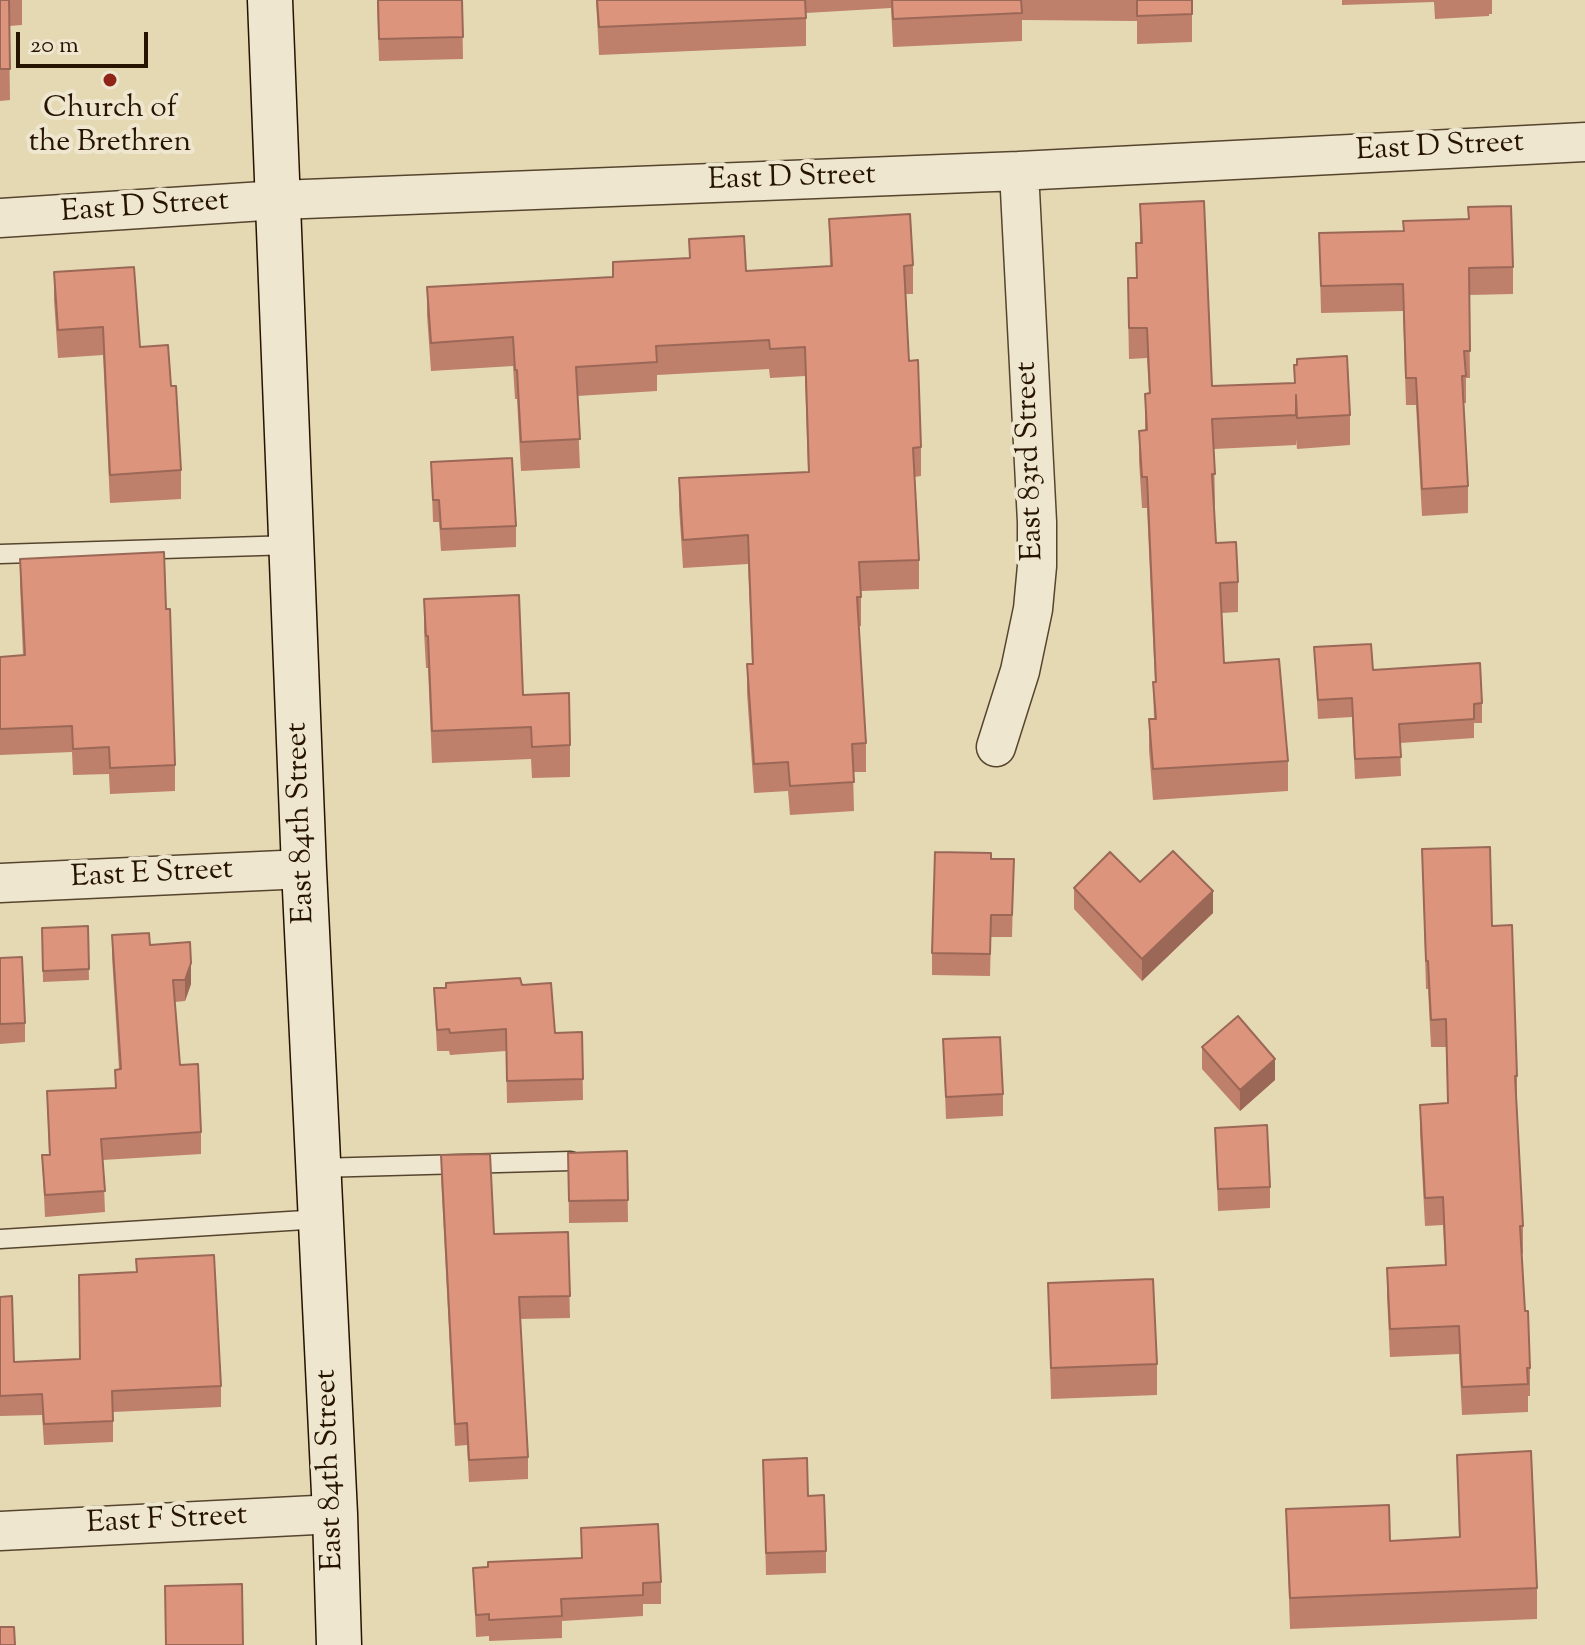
<!DOCTYPE html>
<style>
body{margin:0}
#map{position:relative;width:1585px;height:1645px;overflow:hidden;background:#e5d9b4;font-family:"Sorts Mill Goudy",serif}
canvas{display:block}
.scale{position:absolute;left:16px;top:32px;width:132px;height:36px;box-sizing:border-box;border:4px solid #261401;border-top:0;padding-left:10px;font-size:24px;line-height:28px;white-space:nowrap;color:#261401;-webkit-text-stroke:6px #eee6ce;paint-order:stroke}
</style>
<div id="map">
<canvas width="1585" height="1645"></canvas>
<div class="scale">20 m</div>
</div>
<script>
const context = document.querySelector('canvas').getContext('2d');
context.lineJoin = 'round';
function toPath(rows) {
  const path = new Path2D();
  for (const r of rows) {
    path.moveTo(r[0], r[1]);
    for (let i = 2; i < r.length; i += 2) path.lineTo(r[i], r[i + 1]);
  }
  return path;
}
function trace(path, color, width, dash) {
  context.strokeStyle = color;
  context.lineWidth = width;
  context.lineCap = dash ? 'butt' : 'round';
  context.setLineDash(dash || []);
  context.stroke(path);
}
function paint(path, color) {
  context.fillStyle = color;
  context.fill(path, 'evenodd');
}
function label(font, color, halo, rows, align = 'center') {
  context.font = font + ' "Sorts Mill Goudy",serif';
  context.lineWidth = 8;
  context.setLineDash([]);
  context.textBaseline = 'middle';
  context.strokeStyle = halo;
  context.fillStyle = color;
  for (const [text, x, y, turn = 0] of rows) {
    context.save();
    context.translate(x, y);
    context.rotate((+turn || 0) * Math.PI / 180);
    context.textAlign = isNaN(turn) ? turn : align;
    if (halo) context.strokeText(text, 0, 0);
    context.fillText(text, 0, 0);
    context.restore();
  }
}
const lane = toPath([
 [0,554,292,545],
 [318,1168,571,1161],
 [0,1239,321,1219]
]);
const street = toPath([
 [0,218,279,200,1019,171,1585,142],
 [996,747,1020,671,1033,609,1037,566,1037,522,1019,171],
 [0,883,304,869],
 [0,1531,335,1514]
]);
const secondary = toPath([
 [270,0,304,869,335,1514,339,1645]
]);
const wall = toPath([
 [0,0,22,0,22,25,9,26,10,100,0,101],
 [377,0,462,0,463,59,379,61],
 [596,0,1192,0,1192,42,1137,44,1137,21,1022,20,1022,41,893,47,891,8,806,13,806,46,599,55],
 [1342,0,1492,0,1492,14,1489,14,1489,16,1435,19,1434,2,1342,5],
 [1140,204,1212,386,1294,383,1294,365,1350,415,1350,445,1297,449,1296,439,1296,445,1214,449,1215,505,1214,505,1216,543,1238,582,1238,612,1222,613,1224,663,1288,761,1288,791,1153,800,1149,750,1149,719,1154,719,1153,682,1155,682,1147,508,1142,508,1139,461,1139,431,1145,430,1145,394,1149,393,1147,358,1129,359,1128,309,1128,278,1136,278,1136,243,1140,243],
 [1468,207,1513,267,1513,294,1469,295,1470,378,1466,378,1466,403,1463,403,1468,486,1468,513,1422,516,1416,405,1406,405,1403,311,1321,313,1319,233,1403,231,1468,219],
 [829,219,913,265,913,294,906,294,909,361,921,447,921,476,914,477,919,560,919,589,861,591,861,626,858,626,866,743,866,772,853,772,854,811,790,815,788,791,754,793,747,693,747,664,752,664,748,564,683,568,679,507,679,478,808,472,805,376,770,378,769,369,657,375,657,391,577,396,580,468,521,471,517,399,515,399,513,366,431,371,427,315,427,287,613,277,613,262,689,258,689,239,746,271,830,266],
 [54,272,140,347,171,386,181,470,181,499,110,503,103,355,58,358,54,300],
 [431,462,516,526,516,547,441,551,439,522,433,522],
 [20,559,166,609,175,765,175,791,110,794,109,774,73,775,72,752,0,755,0,657,23,656,20,585],
 [424,599,523,695,570,745,570,777,532,778,531,759,432,763,428,668,426,668,424,631],
 [1314,647,1373,670,1482,703,1482,723,1474,723,1474,738,1400,743,1401,776,1355,779,1352,717,1318,719],
 [1422,849,1492,926,1517,1076,1517,1104,1523,1226,1523,1254,1522,1254,1525,1311,1530,1368,1530,1396,1528,1396,1528,1412,1462,1415,1459,1354,1390,1357,1387,1296,1387,1268,1445,1265,1443,1225,1425,1226,1420,1133,1420,1105,1448,1103,1446,1047,1431,1047,1428,989,1426,989],
 [991,859,1014,859,1012,937,991,937,990,976,932,975,932,953],
 [1140,882,1213,913,1142,981,1074,909,1074,888],
 [88,926,89,980,43,982,42,928],
 [112,935,150,945,191,984,185,1001,175,1002,180,1065,201,1132,201,1154,103,1160,105,1212,45,1217,42,1155,49,1155,47,1091,115,1088,115,1070,119,1069,112,957],
 [0,958,25,1023,25,1042,0,1044],
 [522,985,555,1033,582,1032,583,1100,507,1103,506,1051,450,1055,449,1051,437,1051,434,988],
 [943,1039,1003,1094,1003,1116,946,1119],
 [1202,1047,1275,1080,1240,1111,1202,1069],
 [1215,1128,1270,1187,1270,1208,1218,1211],
 [627,1151,628,1222,569,1223,568,1153],
 [441,1155,494,1234,568,1232,570,1318,520,1319,528,1457,528,1479,469,1482,467,1445,455,1446,441,1177],
 [136,1259,221,1386,221,1407,113,1412,113,1442,44,1445,42,1415,0,1416,0,1297,14,1362,80,1359,136,1272],
 [1048,1283,1157,1364,1157,1395,1051,1399],
 [1457,1455,1537,1588,1537,1619,1290,1629,1286,1509,1390,1541,1459,1537],
 [763,1460,808,1496,826,1551,826,1573,766,1575],
 [581,1528,661,1582,661,1604,643,1604,643,1616,562,1621,562,1638,489,1641,489,1636,476,1637,473,1568,581,1558]
]);
const shadedWall = toPath([
 [1213,891,1213,913,1142,981,1142,959],
 [191,963,191,984,185,1001,185,980],
 [1275,1059,1275,1080,1240,1111,1240,1090]
]);
const building = toPath([
 [0,0,9,0,10,69,0,69,0,0],
 [378,0,462,0,463,37,379,39,378,0],
 [597,0,805,0,806,18,599,27,597,0],
 [892,0,1021,0,1022,13,893,19,892,0],
 [1137,0,1192,0,1192,14,1137,16,1137,0],
 [1204,201,1212,386,1295,383,1294,365,1297,365,1297,359,1347,356,1350,415,1297,418,1296,395,1296,415,1212,419,1215,474,1212,474,1216,543,1236,542,1238,582,1220,583,1224,663,1279,659,1288,761,1153,769,1149,719,1156,719,1153,682,1156,682,1147,477,1142,477,1139,431,1147,430,1145,394,1150,393,1147,328,1129,328,1128,278,1137,278,1136,243,1142,243,1140,204,1204,201],
 [1511,206,1513,267,1469,268,1470,351,1464,351,1466,376,1462,376,1468,486,1422,489,1416,378,1406,378,1403,284,1321,286,1319,233,1404,231,1403,221,1469,219,1468,207,1511,206],
 [910,214,913,265,904,266,909,361,918,360,921,447,913,448,919,560,859,562,861,597,857,597,866,743,852,744,854,782,790,786,788,762,754,764,747,664,753,664,748,535,683,540,679,478,809,472,805,347,770,349,769,340,656,346,657,362,576,367,580,439,521,442,517,370,515,370,513,337,431,343,427,287,613,277,613,262,690,258,689,239,744,236,746,271,832,266,829,219,910,214],
 [134,267,140,347,168,345,171,386,176,386,181,470,110,475,103,327,58,330,54,272,134,267],
 [512,458,516,526,441,529,439,500,433,500,431,462,512,458],
 [164,552,166,609,170,609,175,765,110,768,109,747,73,749,72,726,0,729,0,657,25,655,20,559,164,552],
 [519,595,523,695,569,693,570,745,532,747,531,727,432,731,428,636,426,636,424,599,519,595],
 [1371,644,1373,670,1480,663,1482,703,1474,704,1474,719,1399,724,1401,757,1355,759,1352,698,1318,700,1314,647,1371,644],
 [1490,847,1492,926,1512,925,1517,1076,1515,1076,1523,1226,1520,1226,1525,1311,1528,1311,1530,1368,1527,1368,1528,1384,1462,1387,1459,1326,1390,1329,1387,1268,1446,1265,1443,1197,1425,1198,1420,1105,1448,1103,1446,1019,1431,1020,1428,961,1426,961,1422,849,1490,847],
 [1173,851,1213,891,1142,959,1074,888,1110,852,1140,882,1173,851],
 [935,852,991,853,991,859,1014,859,1012,915,991,915,990,954,932,953,935,852],
 [88,926,89,969,43,971,42,928,88,926],
 [149,933,150,945,190,942,191,963,185,980,173,980,180,1065,198,1064,201,1132,101,1139,105,1191,45,1195,42,1155,50,1155,47,1091,116,1088,115,1070,121,1069,112,935,149,933],
 [22,957,25,1023,0,1024,0,958,22,957],
 [520,978,522,985,551,983,555,1033,582,1032,583,1079,507,1081,506,1029,450,1033,449,1029,437,1030,434,988,446,988,446,983,520,978],
 [1238,1016,1275,1059,1240,1090,1202,1047,1238,1016],
 [1000,1037,1003,1094,946,1097,943,1039,1000,1037],
 [1267,1125,1270,1187,1218,1189,1215,1128,1267,1125],
 [627,1151,628,1200,569,1201,568,1153,627,1151],
 [490,1154,494,1234,568,1232,570,1296,519,1297,528,1457,469,1460,467,1423,455,1424,441,1155,490,1154],
 [214,1255,221,1386,112,1391,113,1421,44,1424,42,1394,0,1396,0,1297,12,1296,14,1362,80,1359,79,1275,137,1272,136,1259,214,1255],
 [1153,1279,1157,1364,1051,1368,1048,1283,1153,1279],
 [1531,1451,1537,1588,1290,1598,1286,1509,1389,1505,1390,1541,1460,1537,1457,1455,1531,1451],
 [807,1458,808,1496,824,1495,826,1551,766,1553,763,1460,807,1458],
 [658,1524,661,1582,643,1583,643,1595,561,1599,562,1616,489,1620,489,1614,476,1615,473,1568,488,1567,488,1562,582,1558,581,1528,658,1524],
 [242,1584,243,1645,166,1645,165,1586,242,1584],
 [0,1627,14,1627,15,1645,0,1645,0,1627]
]);
const markers = [
 [110,80,8,"#8f2418"]
];
const poiNames = [
 ["Church of",110,111],
 ["the Brethren",110,145]
];
const streetNames = [
 ["East D Street",1440,149,-3],
 ["East D Street",792,180,-2],
 ["East D Street",145,209,-4],
 ["East 83rd Street",1032,461,-92],
 ["East 84th Street",303,823,-92],
 ["East E Street",152,876,-3],
 ["East 84th Street",332,1470,-92],
 ["East F Street",167,1522,-3]
];
trace(lane, '#56452e', 21);
trace(street, '#56452e', 41);
trace(secondary, '#261401', 47);
trace(lane, '#eee6ce', 18);
trace(street, '#eee6ce', 38);
trace(secondary, '#eee6ce', 44);
paint(wall, '#be7f6b');
paint(shadedWall, '#9b6857');
paint(building, '#dd947c');
trace(building, '#9b6857', 2);
for (const [x, y, r, color] of markers) {
  const dot = new Path2D();
  dot.arc(x, y, r, 0, 2 * Math.PI);
  context.fillStyle = color;
  context.fill(dot);
  trace(dot, '#eee6ce', 3);
}
label('30px', '#261401', '#eee6ce', poiNames);
label('30px', '#261401', '#eee6ce', streetNames);
</script>
